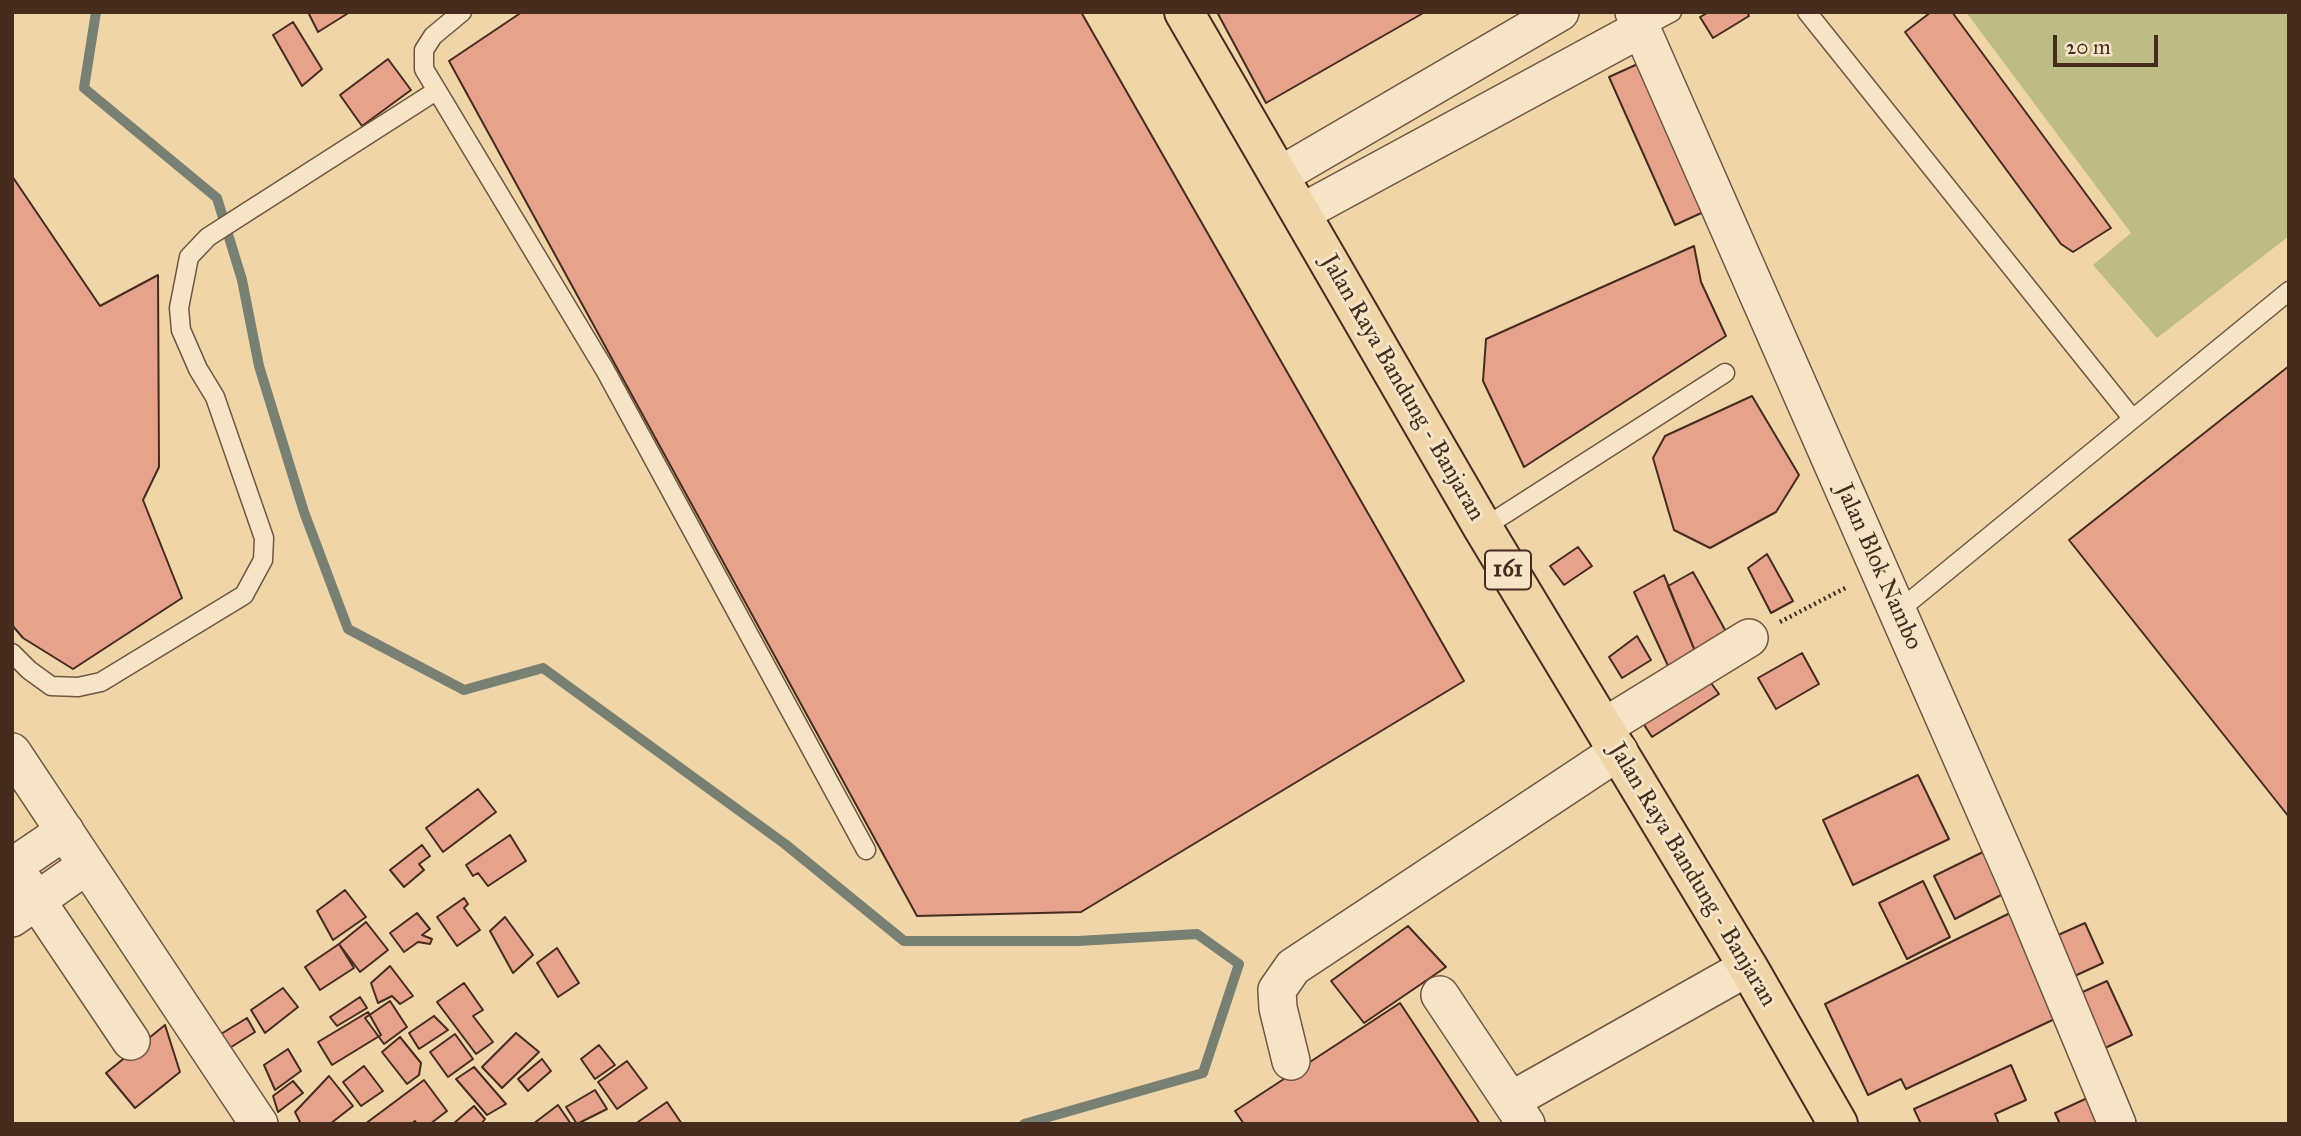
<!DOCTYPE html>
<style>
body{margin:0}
#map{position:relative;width:2301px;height:1136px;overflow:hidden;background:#efd5a7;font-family:"IM FELL Great Primer",serif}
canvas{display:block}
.frame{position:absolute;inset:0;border:14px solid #462b1f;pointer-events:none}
.scale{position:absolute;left:2053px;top:35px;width:105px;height:32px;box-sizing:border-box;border:4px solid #462b1f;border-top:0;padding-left:9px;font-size:21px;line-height:24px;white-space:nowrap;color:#462b1f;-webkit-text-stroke:5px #f5e4c6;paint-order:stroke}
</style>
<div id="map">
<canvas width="2301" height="1136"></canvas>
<div class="frame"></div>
<div class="scale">20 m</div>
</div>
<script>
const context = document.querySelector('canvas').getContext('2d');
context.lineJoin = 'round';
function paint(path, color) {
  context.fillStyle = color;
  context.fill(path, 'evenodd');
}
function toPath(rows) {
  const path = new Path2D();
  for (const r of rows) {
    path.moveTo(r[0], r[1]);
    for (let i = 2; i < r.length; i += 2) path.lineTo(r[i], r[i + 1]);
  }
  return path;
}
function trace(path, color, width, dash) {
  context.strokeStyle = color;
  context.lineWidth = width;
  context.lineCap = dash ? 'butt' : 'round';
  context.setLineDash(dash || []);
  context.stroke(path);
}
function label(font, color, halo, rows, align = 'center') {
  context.font = font + ' "IM FELL Great Primer",serif';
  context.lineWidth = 6;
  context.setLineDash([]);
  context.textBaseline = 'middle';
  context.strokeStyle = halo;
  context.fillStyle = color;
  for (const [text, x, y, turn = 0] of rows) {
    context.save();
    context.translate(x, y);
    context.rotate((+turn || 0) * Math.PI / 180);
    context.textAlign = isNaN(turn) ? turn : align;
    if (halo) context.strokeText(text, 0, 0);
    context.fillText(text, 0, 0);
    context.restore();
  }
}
const green = toPath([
 [1966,12,2289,12,2289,236,2157,338,2093,265,2131,233]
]);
const stream = toPath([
 [96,12,84,88,217,198,242,280,259,366,304,512,348,629,464,690,543,668,785,844,904,941,1078,941,1197,934,1239,964,1203,1073,1024,1124]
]);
const building = toPath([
 [308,12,350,12,318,32,308,12],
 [522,12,1081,12,1464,681,1081,912,917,916,449,61,522,12],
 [1217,12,1425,12,1266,103,1217,12],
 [1709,12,1747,12,1749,16,1713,38,1700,17,1709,12],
 [1931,12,1952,12,2111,228,2073,252,2061,244,1905,32,1931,12],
 [293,22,322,69,302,86,273,35,293,22],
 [388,59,411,90,362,126,340,95,388,59],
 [1642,62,1708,210,1675,225,1609,77,1642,62],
 [12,176,100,306,158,275,159,467,143,500,182,598,73,669,23,638,12,625,12,176],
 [1694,246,1701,282,1726,336,1524,467,1483,381,1486,339,1694,246],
 [2289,366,2289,817,2069,540,2289,366],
 [1752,396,1799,475,1776,512,1710,548,1674,530,1653,458,1665,436,1752,396],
 [1578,547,1592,566,1564,585,1550,566,1578,547],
 [1767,554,1793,601,1771,613,1748,568,1767,554],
 [1693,572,1729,637,1697,656,1668,586,1693,572],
 [1664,575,1697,656,1669,668,1634,592,1664,575],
 [1637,636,1651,660,1622,678,1609,657,1637,636],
 [1802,653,1819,684,1776,709,1758,678,1802,653],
 [1706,676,1719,694,1652,737,1639,717,1706,676],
 [1918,775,1949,839,1853,885,1823,820,1918,775],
 [478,789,496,812,443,852,426,828,478,789],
 [510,835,526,861,488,886,478,873,473,876,466,865,510,835],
 [422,845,430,856,419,864,424,870,404,887,390,870,422,845],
 [1985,851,2005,893,1955,919,1934,876,1985,851],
 [1923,881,1950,937,1907,959,1879,903,1923,881],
 [345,890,366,917,333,940,317,911,345,890],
 [464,898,468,904,464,908,480,930,457,946,437,917,464,898],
 [2012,912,2061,1016,1906,1089,1901,1079,1868,1095,1825,1004,2012,912],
 [417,913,430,929,422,935,432,939,430,944,418,942,404,952,390,933,417,913],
 [505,917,533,955,513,973,490,931,505,917],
 [366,922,388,950,360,972,339,944,366,922],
 [2085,923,2103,963,2068,979,2049,939,2085,923],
 [1408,926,1446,967,1364,1023,1331,981,1408,926],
 [339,944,354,968,320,990,305,967,339,944],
 [557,948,579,983,558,997,537,963,557,948],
 [390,966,413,996,400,1004,392,996,378,1003,371,983,390,966],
 [2107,981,2132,1035,2101,1050,2076,995,2107,981],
 [464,983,483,1010,473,1016,493,1042,476,1054,437,1002,464,983],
 [283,988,298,1007,265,1033,251,1010,283,988],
 [360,997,367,1008,337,1026,330,1017,360,997],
 [390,1001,407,1027,384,1044,365,1018,390,1001],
 [1400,1003,1480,1124,1244,1124,1235,1111,1400,1003],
 [368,1012,381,1035,332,1065,318,1042,368,1012],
 [434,1016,448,1030,419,1049,409,1033,434,1016],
 [247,1018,255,1032,225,1051,216,1037,247,1018],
 [165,1025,180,1072,135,1108,106,1073,165,1025],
 [516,1033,539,1052,502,1088,482,1067,516,1033],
 [455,1034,473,1059,448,1077,430,1052,455,1034],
 [400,1037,421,1063,419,1075,407,1084,382,1052,400,1037],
 [599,1045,615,1065,595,1079,581,1059,599,1045],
 [288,1049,301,1071,275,1090,264,1065,288,1049],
 [542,1059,551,1071,528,1091,518,1079,542,1059],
 [627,1061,647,1088,617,1109,598,1082,627,1061],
 [2011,1065,2026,1100,1995,1114,1999,1124,1921,1124,1914,1109,2011,1065],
 [364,1066,383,1091,361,1106,343,1082,364,1066],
 [474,1067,506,1104,487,1115,456,1079,474,1067],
 [329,1076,353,1106,330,1124,301,1124,295,1112,329,1076],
 [424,1080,447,1111,430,1124,417,1124,415,1121,411,1124,365,1124,424,1080],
 [293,1081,303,1093,278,1112,273,1096,293,1081],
 [595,1090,607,1109,577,1124,566,1107,595,1090],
 [2096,1094,2109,1124,2060,1124,2055,1113,2096,1094],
 [667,1102,682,1124,635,1124,667,1102],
 [558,1105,571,1124,533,1124,558,1105],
 [474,1106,485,1119,481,1124,453,1124,474,1106]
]);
const path = toPath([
 [1780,622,1847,587]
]);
const service = toPath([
 [462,12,433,36,424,50,424,69,605,370,866,850],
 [1807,12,2132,418],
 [1642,28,1672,12],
 [1483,528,1725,373],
 [1897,612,2289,291],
 [12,653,29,670,51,686,78,687,101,682,244,595,263,560,264,538,215,397,198,369,181,330,179,308,189,257,208,237,436,91]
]);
const minor = toPath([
 [1634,12,2016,881,2117,1124],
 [1279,176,1560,12],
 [1301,213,1642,28],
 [1604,727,1749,638],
 [12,752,259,1124],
 [12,864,131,1041],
 [12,867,65,831],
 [12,918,87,865],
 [1440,995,1526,1124],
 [1291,1061,1278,1008,1277,990,1293,967,1619,751],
 [1512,1100,1748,967]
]);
const primary = toPath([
 [1184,12,1483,528,1748,967,1838,1124]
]);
const shields = [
 [1508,570,46]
];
const shieldNames = [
 ["161",1508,570]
];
const streetNames = [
 ["Jalan Raya Bandung - Banjaran",1402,388,60],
 ["Jalan Blok Nambo",1878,567,66],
 ["Jalan Raya Bandung - Banjaran",1692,875,59]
];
paint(green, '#bdbc84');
trace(stream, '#788073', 10);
paint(building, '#e6a28a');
trace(building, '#462b1f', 2);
trace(service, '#705641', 21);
trace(minor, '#705641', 40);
trace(primary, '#462b1f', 42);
trace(path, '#462b1f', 4.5, [2, 3.5]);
trace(service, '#f5e4c6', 18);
trace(minor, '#f5e4c6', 37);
trace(primary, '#efd5a7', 38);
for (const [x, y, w] of shields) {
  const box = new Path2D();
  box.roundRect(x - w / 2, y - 19.5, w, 39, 5);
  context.fillStyle = '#f5e4c6';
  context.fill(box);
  trace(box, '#462b1f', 2);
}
label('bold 23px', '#462b1f', null, shieldNames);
label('24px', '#462b1f', '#f5e4c6', streetNames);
</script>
